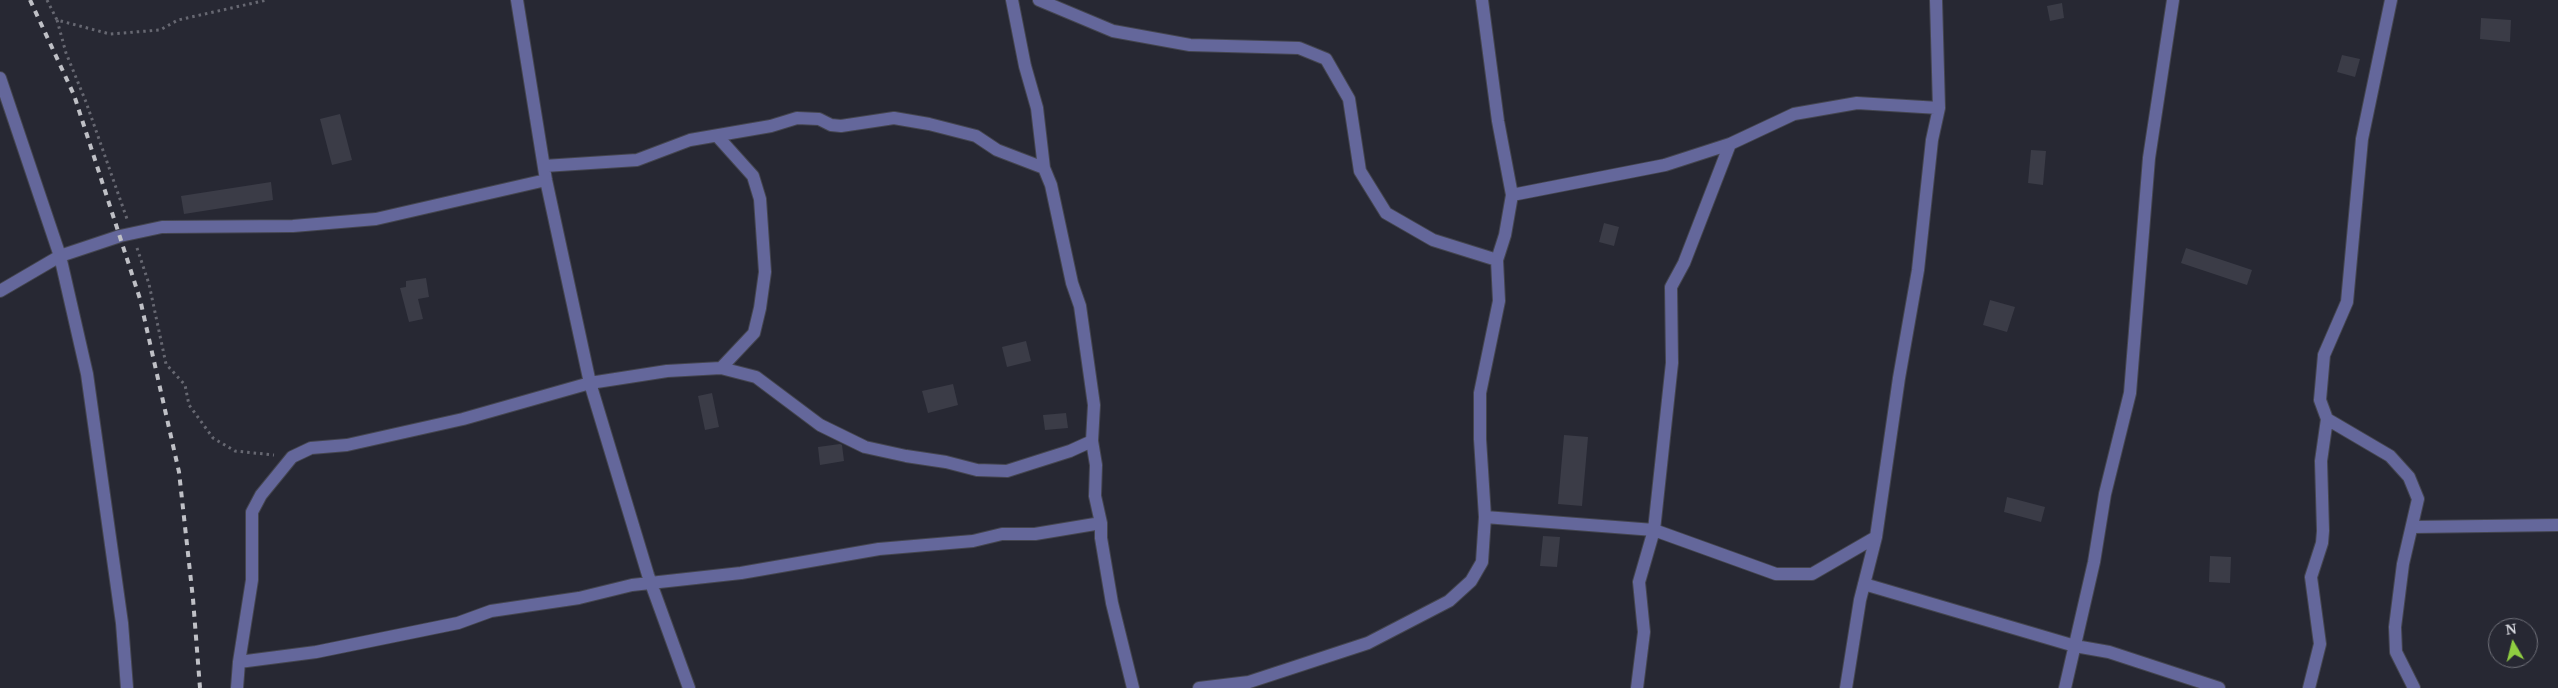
<!DOCTYPE html>
<style>
body{margin:0}
#map{position:relative;width:2558px;height:688px;overflow:hidden;background:#272833;font-family:"Noto Serif",serif}
canvas{display:block}
.north{position:absolute;left:2488px;top:618px;width:50px;height:50px;box-sizing:border-box;background:#272833;border:1px solid #6f7079;border-radius:50%;rotate:352deg;font-size:14px;font-weight:700;line-height:20px;text-align:center;color:#dbdce2}
.north::after{content:'';display:block;margin:auto;width:18px;height:22px;background:#8fcd41;clip-path:polygon(50% 0,100% 100%,50% 72%,0 100%)}
</style>
<div id="map">
<canvas width="2558" height="688"></canvas>
<div class="north">N</div>
</div>
<script>
const context = document.querySelector('canvas').getContext('2d');
context.lineJoin = 'round';
function paint(path, color) {
  context.fillStyle = color;
  context.fill(path, 'evenodd');
}
function toPath(rows) {
  const path = new Path2D();
  for (const r of rows) {
    path.moveTo(r[0], r[1]);
    for (let i = 2; i < r.length; i += 2) path.lineTo(r[i], r[i + 1]);
  }
  return path;
}
function trace(path, color, width, dash) {
  context.strokeStyle = color;
  context.lineWidth = width;
  context.lineCap = dash ? 'butt' : 'round';
  context.setLineDash(dash || []);
  context.stroke(path);
}
const building = toPath([
 [2062,3,2064,18,2050,21,2047,6],
 [2481,18,2511,20,2510,42,2480,39],
 [2342,55,2360,59,2355,77,2337,72],
 [340,114,352,160,332,165,320,119],
 [2031,150,2046,151,2043,185,2028,183],
 [271,182,273,200,184,214,181,196],
 [1604,223,1619,227,1614,246,1599,242],
 [2186,248,2252,270,2247,285,2181,263],
 [426,278,429,297,418,299,423,319,409,322,400,288,406,287,406,281],
 [1990,300,2015,307,2007,332,1983,325],
 [1026,341,1031,361,1007,367,1002,347],
 [953,384,958,405,928,413,922,391],
 [712,393,719,427,705,430,698,396],
 [1066,413,1068,428,1045,430,1043,415],
 [1564,435,1588,437,1582,506,1558,504],
 [840,444,842,445,844,461,820,465,818,447],
 [2007,497,2045,507,2041,522,2004,512],
 [1543,536,1560,537,1557,567,1540,566],
 [2210,556,2231,557,2230,583,2209,582]
]);
const path = toPath([
 [47,0,57,20,110,34,160,30,178,20,267,0],
 [57,20,66,53,86,102,127,219],
 [137,248,149,284,166,364,185,385,189,405,213,438,235,451,274,455]
]);
const minor = toPath([
 [517,0,546,180,590,383,648,575,689,688],
 [1012,0,1025,66,1037,108,1044,168,1051,185,1072,283,1080,306,1094,405,1092,441,1096,465,1095,496,1101,523,1101,538,1112,603,1133,688],
 [1039,0,1113,31,1190,45,1299,48,1326,59,1349,99,1360,171,1386,213,1433,240,1497,260],
 [2391,0,2362,139,2347,302,2324,355,2320,400,2327,419,2390,456,2409,477,2418,499,2403,564,2395,627,2396,652,2414,688],
 [0,78,60,256,87,374,122,623,127,688],
 [718,137,753,176,760,199,765,272,760,308,754,333,721,368],
 [544,166,637,160,690,140,771,126,797,118,819,119,831,125,841,126,894,118,929,124,976,136,997,150,1044,168],
 [1512,195,1665,165,1730,144,1794,114,1857,103,1939,108],
 [0,291,60,256,120,236,162,227,293,226,376,219,546,180],
 [1485,517,1654,530,1776,574,1812,574,1876,537],
 [2413,527,2558,525],
 [1864,584,2075,646,2109,652,2219,688],
 [239,662,316,652,458,623,491,611,579,598,632,585,741,573,879,549,973,541,1002,534,1035,534,1101,523],
 [237,688,239,662,252,580,252,512,261,495,292,457,311,448,347,445,463,419,590,383,667,371,721,368,756,377,820,425,865,447,906,456,946,462,977,470,1007,471,1070,451,1092,441],
 [1199,688,1249,682,1368,643,1449,601,1471,581,1482,562,1485,517,1480,439,1480,393,1499,301,1497,260,1505,235,1512,195,1498,121,1482,0],
 [1637,688,1644,632,1639,582,1654,530,1672,363,1671,287,1684,263,1730,144],
 [1846,688,1860,600,1876,537,1899,378,1918,270,1932,140,1939,108,1936,0],
 [2065,688,2094,562,2105,494,2130,393,2149,158,2173,0],
 [2309,688,2320,644,2311,577,2322,543,2323,531,2321,461,2327,419]
]);
const rail = toPath([
 [30,0,74,95,140,299,179,472,193,599,200,688]
]);
paint(building, '#3b3c47');
trace(minor, '#44454f', 14);
trace(path, '#676872', 3, [2.5, 4]);
trace(minor, '#64679b', 12);
trace(rail, '#bfc0c6', 4, [6, 6]);
</script>
